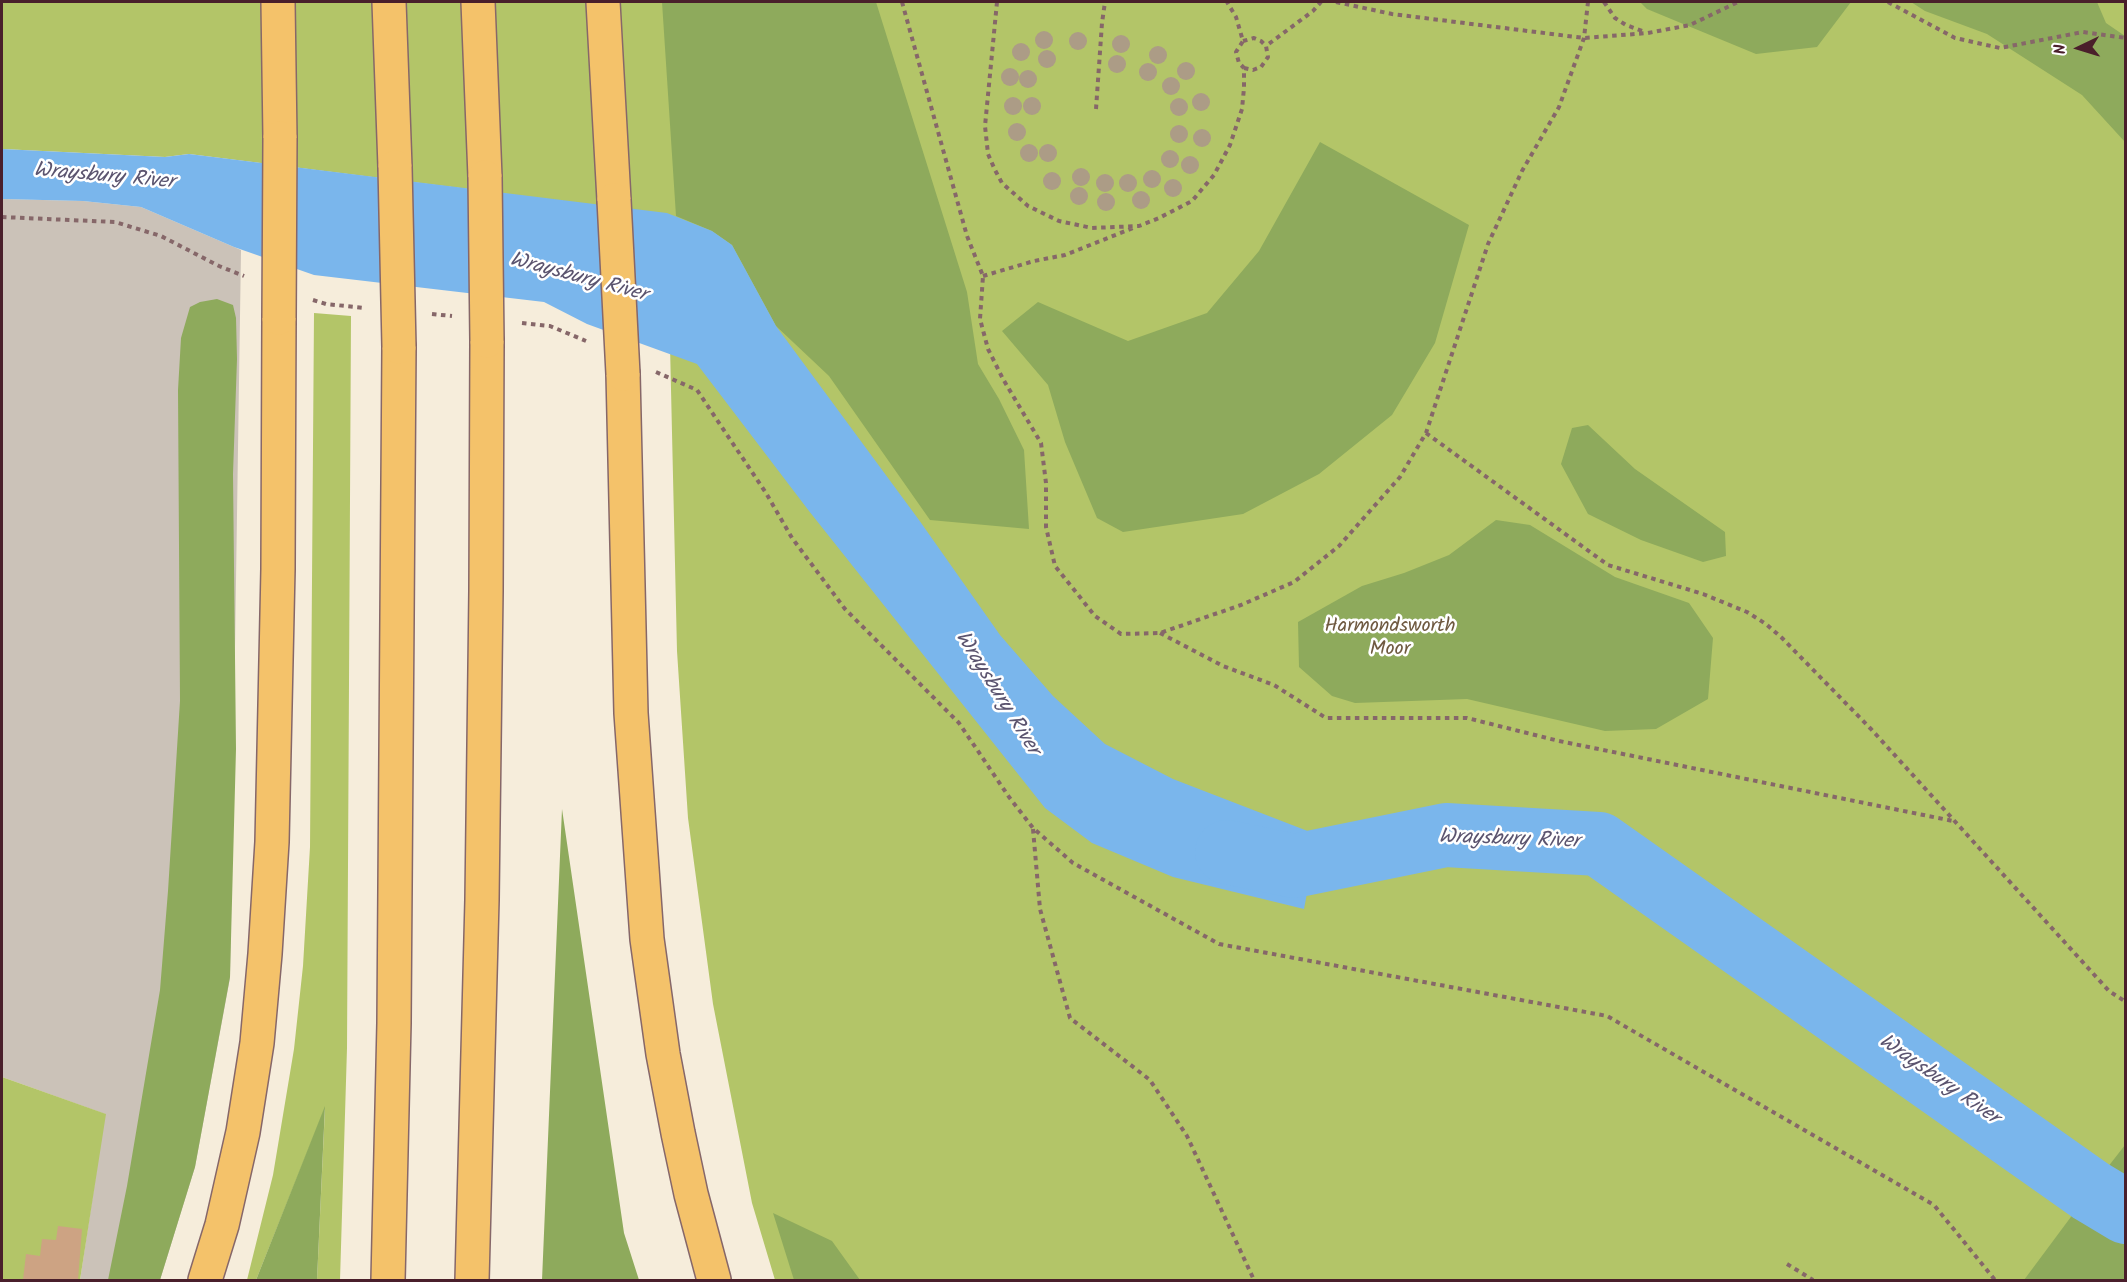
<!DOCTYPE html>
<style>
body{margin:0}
#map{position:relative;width:2127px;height:1282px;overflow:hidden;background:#f6eddb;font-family:Kalam,sans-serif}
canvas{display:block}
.frame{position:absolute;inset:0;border:3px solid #4a1f2b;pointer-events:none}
.north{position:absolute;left:2049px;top:18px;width:60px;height:60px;-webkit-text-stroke:4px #fff;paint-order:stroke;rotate:266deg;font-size:16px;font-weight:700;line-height:24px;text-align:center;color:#4a1f2b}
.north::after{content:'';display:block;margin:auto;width:21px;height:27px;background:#4a1f2b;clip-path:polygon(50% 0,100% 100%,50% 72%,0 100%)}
</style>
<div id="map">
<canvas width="2127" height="1282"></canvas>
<div class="frame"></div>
<div class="north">N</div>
</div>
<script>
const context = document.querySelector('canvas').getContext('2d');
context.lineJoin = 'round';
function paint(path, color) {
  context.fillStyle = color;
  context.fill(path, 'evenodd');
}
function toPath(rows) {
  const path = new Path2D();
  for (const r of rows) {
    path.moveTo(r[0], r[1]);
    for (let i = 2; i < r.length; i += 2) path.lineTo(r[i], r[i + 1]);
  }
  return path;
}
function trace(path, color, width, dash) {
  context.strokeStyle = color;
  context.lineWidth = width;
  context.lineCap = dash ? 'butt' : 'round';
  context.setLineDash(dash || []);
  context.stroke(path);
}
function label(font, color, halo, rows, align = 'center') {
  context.font = font + ' Kalam,sans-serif';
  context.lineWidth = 5;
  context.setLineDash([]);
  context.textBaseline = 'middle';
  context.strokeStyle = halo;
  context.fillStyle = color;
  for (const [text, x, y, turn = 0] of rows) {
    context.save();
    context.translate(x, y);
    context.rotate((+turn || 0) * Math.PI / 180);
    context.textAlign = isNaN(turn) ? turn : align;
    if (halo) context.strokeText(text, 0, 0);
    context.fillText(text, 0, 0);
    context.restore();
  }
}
const industrial = toPath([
 [2,199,83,201,141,207,241,250,230,978,195,1167,160,1280,80,1280,105,1114,2,1077]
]);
const green = toPath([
 [2,2,2125,2,2125,1280,775,1280,752,1203,713,1004,688,818,677,651,667,214,189,154,165,157,2,149],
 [314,313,351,316,347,1048,340,1280,317,1280,325,1108,256,1280,247,1280,273,1175,294,1049,303,966,310,847],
 [2,1077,106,1114,80,1280,2,1280]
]);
const forest = toPath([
 [662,2,876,2,967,292,978,364,999,399,1024,450,1029,529,930,520,829,376,776,326,732,245,712,231,676,216],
 [1640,2,1851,2,1817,47,1756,54,1647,9],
 [1911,2,2097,2,2106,23,2125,36,2125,142,2082,95,1987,34,1925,11],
 [1320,142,1469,225,1435,343,1392,415,1319,474,1243,514,1123,532,1097,518,1065,442,1048,385,1002,331,1038,302,1128,341,1207,313,1259,251],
 [217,299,233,305,236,318,237,359,233,474,236,749,230,977,195,1167,160,1280,108,1280,127,1186,160,990,168,891,180,701,178,390,181,338,190,307,200,302],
 [1588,425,1635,469,1725,532,1726,556,1703,562,1641,540,1588,514,1561,464,1572,428],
 [1496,520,1530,525,1615,577,1689,603,1713,638,1708,699,1656,729,1605,731,1467,699,1355,703,1332,696,1299,667,1298,622,1362,586,1404,573,1449,555],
 [562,809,624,1233,639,1280,542,1280],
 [325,1106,317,1280,256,1280],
 [2125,1145,2125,1280,2024,1280,2111,1163],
 [773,1213,832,1241,860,1280,794,1280]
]);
const water = toPath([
 [2,149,165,157,189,154,667,213,712,231,732,245,776,326,919,520,1000,635,1053,696,1105,744,1173,779,1318,835,1304,909,1173,877,1092,843,1045,808,809,511,697,364,587,324,544,302,314,275,234,247,141,207,83,201,2,199]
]);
const river = toPath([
 [1227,852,1294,866,1446,835,1599,844,2091,1191,2126,1212]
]);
const building = toPath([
 [58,1226,82,1229,78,1280,23,1280,26,1254,40,1256,42,1239,56,1240]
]);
const path = toPath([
 [902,2,967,236,983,276,980,319,988,349,1003,379,1041,443,1046,483,1046,527,1055,566,1095,616,1121,634,1160,633,1241,605,1294,582,1339,546,1400,477,1426,433,1488,244,1522,171,1559,107,1584,38,1588,2],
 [997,2,985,126,988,154,995,170,1002,183,1028,206,1059,221,1092,228,1139,226,1159,218,1192,201,1214,175,1230,145,1242,109,1244,88,1244,68,1239,63,1236,52,1243,41,1236,17,1227,2],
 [1336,2,1392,14,1584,38,1648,33,1690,25,1738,2],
 [1604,2,1615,18,1626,25,1645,32],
 [1888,2,1955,38,2000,48,2083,32,2126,38],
 [1243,41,1254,38,1261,41,1266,46],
 [1244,68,1253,70,1261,67,1268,57,1266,46,1313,11,1321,2],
 [1096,109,1102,23,1105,2],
 [2,217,115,222,161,236,219,266,244,276],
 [983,276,1034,261,1065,255,1133,228],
 [313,300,326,304,365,308],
 [432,314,452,316],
 [522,323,550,326,586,341],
 [656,372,697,390,766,493,792,538,845,609,959,723,1009,797,1033,828,1073,863,1219,944,1607,1016,1934,1205,1995,1280],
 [1426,433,1608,565,1703,594,1747,612,1766,624,1782,638,1871,729,2109,991,2126,1002],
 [1160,633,1223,666,1274,685,1326,718,1467,718,1559,741,1953,821],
 [1033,829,1040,909,1070,1018,1150,1080,1187,1136,1254,1280],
 [1787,1264,1813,1280]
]);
const highway = toPath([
 [278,2,280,138],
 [389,2,395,167],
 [478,2,485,177],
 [603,2,614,200],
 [623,374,631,713,647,939,663,1054,678,1133,691,1194,714,1280],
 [205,1280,222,1225,243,1132,257,1043,265,954,272,842,278,569,279,318],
 [388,1280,394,1023,399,347],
 [472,1280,482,900,486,591,487,341]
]);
const highwayBridge = toPath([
 [395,167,399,347],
 [485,177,487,341],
 [614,200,623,374],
 [279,318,280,138]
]);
const trees = [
 [1044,40],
 [1078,41],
 [1121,44],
 [1021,52],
 [1158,55],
 [1047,59],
 [1117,64],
 [1186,71],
 [1148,72],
 [1010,77],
 [1028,79],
 [1171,86],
 [1201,102],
 [1013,106],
 [1032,106],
 [1179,107],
 [1017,132],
 [1179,134],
 [1202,138],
 [1029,153],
 [1048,153],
 [1170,159],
 [1190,165],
 [1081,177],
 [1152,179],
 [1052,181],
 [1105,183],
 [1128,183],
 [1173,188],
 [1079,196],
 [1141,200],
 [1106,202]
];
const parkNames = [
 ["Harmondsworth",1390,628],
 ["Moor",1390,651]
];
const waterNames = [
 ["Wraysbury River",104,178,5],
 ["Wraysbury River",578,279,15],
 ["Wraysbury River",996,694,58],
 ["Wraysbury River",1509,841,2],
 ["Wraysbury River",1938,1081,35]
];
paint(industrial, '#cbc2b8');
paint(green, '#b3c568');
paint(forest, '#8eaa5c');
paint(water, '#7ab6ec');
trace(river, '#7ab6ec', 64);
paint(building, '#cda383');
trace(highway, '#866769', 36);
trace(path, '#866769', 4, [4.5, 4.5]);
trace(highway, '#f4c26a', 33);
trace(highwayBridge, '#866769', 36, []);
trace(highwayBridge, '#f4c26a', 33);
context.fillStyle = '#ac9c86';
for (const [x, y] of trees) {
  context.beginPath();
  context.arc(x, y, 9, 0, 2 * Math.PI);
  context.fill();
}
label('20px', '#6f5940', '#fff', parkNames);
label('italic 21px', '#5b546f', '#fff', waterNames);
</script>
